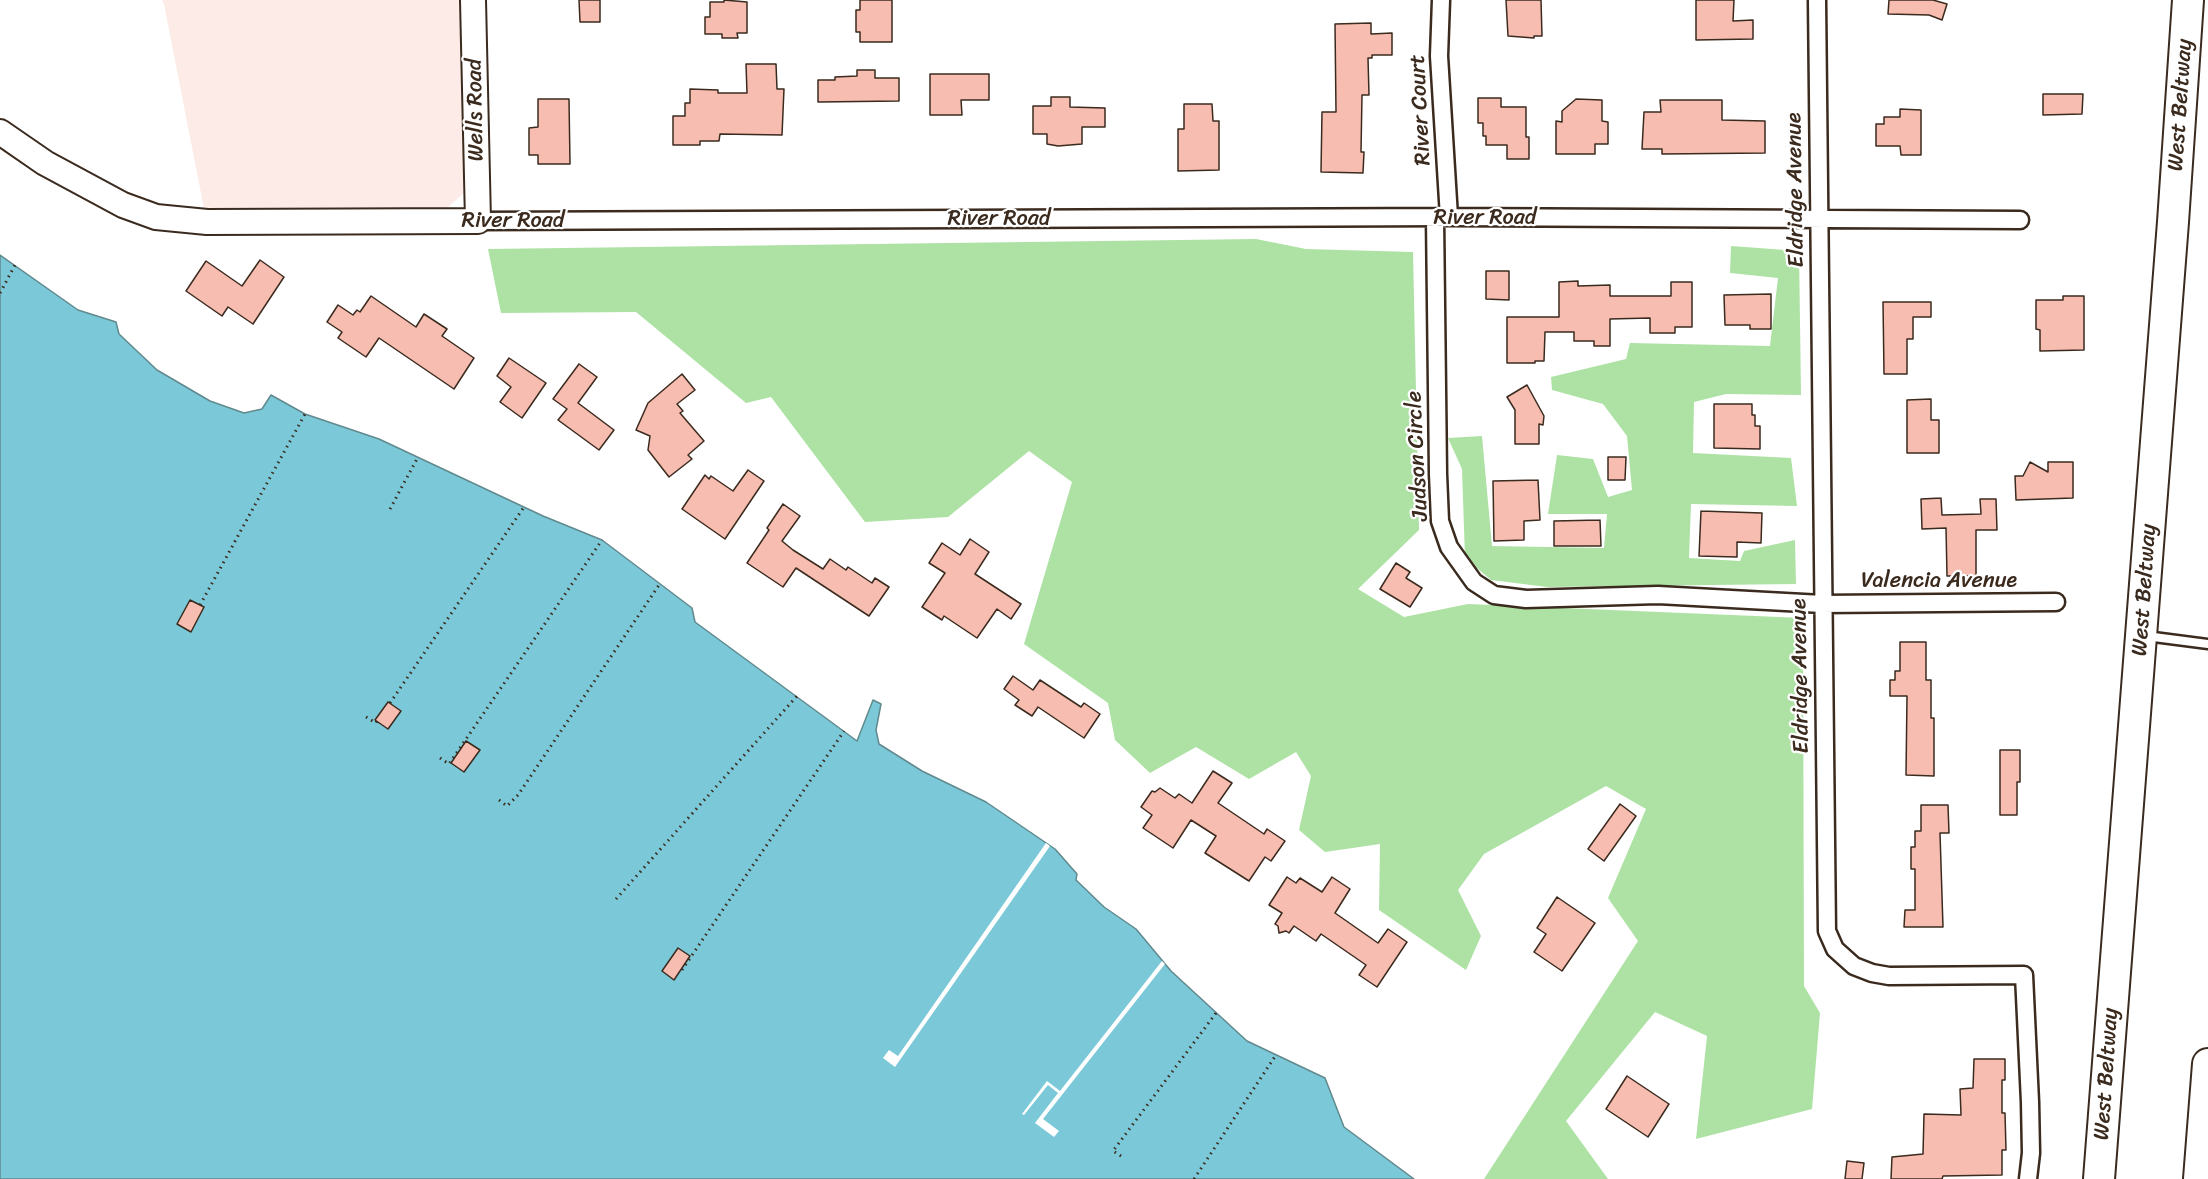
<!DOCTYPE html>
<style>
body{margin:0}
canvas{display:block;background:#fff}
</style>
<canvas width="2208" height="1179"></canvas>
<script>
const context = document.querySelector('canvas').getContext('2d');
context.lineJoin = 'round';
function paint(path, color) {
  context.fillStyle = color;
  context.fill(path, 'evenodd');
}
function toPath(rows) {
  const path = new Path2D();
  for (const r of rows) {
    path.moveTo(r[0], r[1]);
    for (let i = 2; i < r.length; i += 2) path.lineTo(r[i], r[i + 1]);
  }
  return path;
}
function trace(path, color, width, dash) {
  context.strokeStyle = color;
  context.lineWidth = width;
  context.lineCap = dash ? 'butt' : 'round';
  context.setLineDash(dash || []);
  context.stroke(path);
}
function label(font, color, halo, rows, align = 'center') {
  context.font = font + ' Sriracha,sans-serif';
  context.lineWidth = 4.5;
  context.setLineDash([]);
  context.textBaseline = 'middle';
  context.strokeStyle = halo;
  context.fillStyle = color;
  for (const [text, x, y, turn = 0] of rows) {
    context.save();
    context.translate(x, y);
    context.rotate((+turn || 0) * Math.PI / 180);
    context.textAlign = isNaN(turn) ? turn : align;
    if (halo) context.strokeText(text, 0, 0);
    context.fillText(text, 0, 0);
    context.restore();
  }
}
const built = toPath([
 [162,0,463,0,463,194,447,208,205,214,164,4]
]);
const green = toPath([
 [1256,239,1306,249,1413,252,1419,530,1358,589,1404,617,1468,604,1803,618,1804,986,1820,1013,1812,1109,1696,1139,1707,1036,1655,1012,1566,1121,1608,1179,1484,1179,1638,941,1608,898,1646,809,1606,786,1484,854,1458,890,1481,936,1466,970,1379,910,1380,844,1325,852,1299,830,1311,776,1296,752,1249,779,1196,747,1150,773,1115,740,1108,703,1024,644,1072,482,1029,451,948,517,865,522,771,397,746,403,636,312,501,313,488,249],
 [1731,246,1799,251,1801,395,1726,394,1694,402,1693,453,1791,458,1797,506,1691,504,1689,558,1740,561,1744,551,1795,540,1796,584,1547,587,1491,580,1465,558,1462,469,1448,438,1482,436,1492,546,1604,548,1607,514,1548,514,1557,455,1593,459,1608,497,1632,490,1627,436,1603,404,1552,390,1551,377,1626,359,1630,343,1770,346,1778,278,1730,273]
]);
const water = toPath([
 [0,255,78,310,116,322,119,334,157,370,210,401,244,413,262,409,271,395,305,414,379,439,543,516,602,540,692,608,695,622,857,741,873,700,881,704,876,730,879,744,922,771,986,802,1055,849,1077,874,1076,880,1104,907,1136,929,1171,971,1247,1041,1325,1078,1344,1127,1414,1179,0,1179,0,255]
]);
const pier = toPath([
 [1046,843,1050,846,895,1067,883,1058,889,1050,898,1056],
 [1162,961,1165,964,1043,1119,1059,1131,1054,1137,1035,1123,1058,1093,1048,1085,1024,1115,1022,1114,1047,1081,1060,1091]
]);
const building = toPath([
 [579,0,600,0,600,22,580,22,579,0],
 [724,0,747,2,747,33,737,33,738,38,722,38,722,34,705,34,705,17,710,17,710,2,724,2,724,0],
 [860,0,892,0,892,42,860,42,860,32,856,32,856,10,860,10,860,0],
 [1506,0,1541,0,1542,36,1534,36,1534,38,1508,36,1506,0],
 [1696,0,1734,0,1733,21,1753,20,1753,39,1696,40,1696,0],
 [1889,0,1933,0,1947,4,1942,20,1929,15,1888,14,1889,0],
 [1371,23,1371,34,1392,33,1392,55,1372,55,1372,58,1368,58,1369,95,1362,95,1361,152,1364,152,1363,173,1321,172,1322,112,1336,112,1335,24,1371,23],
 [746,64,776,64,777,89,784,89,782,135,720,134,719,141,700,141,700,145,673,145,673,116,685,116,685,103,690,103,690,89,718,90,718,93,747,93,746,64],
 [857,70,875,70,875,78,899,78,899,101,818,102,818,80,835,80,835,77,857,76,857,70],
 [930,74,989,74,989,100,961,100,962,115,930,115,930,74],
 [2043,94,2083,94,2082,114,2043,115,2043,94],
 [1051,97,1070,97,1070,107,1105,108,1105,127,1082,127,1082,144,1058,146,1047,144,1047,134,1033,134,1033,106,1051,106,1051,97],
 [1478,98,1501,98,1501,107,1526,107,1526,137,1529,137,1529,159,1507,159,1507,145,1486,145,1486,136,1483,136,1483,123,1478,123,1478,98],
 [538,99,569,99,570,164,538,164,538,155,529,155,529,128,538,127,538,99],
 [1576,99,1602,100,1602,121,1608,122,1608,144,1595,144,1595,154,1556,154,1556,121,1562,122,1562,111,1576,99],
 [1660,100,1722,100,1722,120,1765,121,1765,153,1662,154,1662,149,1642,149,1644,112,1661,112,1660,100],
 [1184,104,1212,104,1213,121,1219,121,1219,170,1178,171,1178,129,1184,129,1184,104],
 [1900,109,1921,110,1921,155,1901,155,1900,146,1876,146,1876,124,1884,124,1884,117,1900,117,1900,109],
 [260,260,284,277,253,324,228,307,222,316,186,291,206,261,242,286,260,260],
 [1486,271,1509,271,1509,300,1486,299,1486,271],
 [1578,281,1578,286,1610,285,1610,296,1671,296,1671,282,1692,282,1692,327,1675,327,1675,333,1650,333,1650,318,1610,319,1610,346,1594,346,1594,341,1574,341,1574,332,1545,332,1544,361,1535,361,1535,363,1507,363,1507,317,1559,317,1559,282,1578,281],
 [1771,294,1771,329,1750,329,1750,325,1725,325,1724,295,1771,294],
 [371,296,416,327,424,314,447,329,442,336,474,358,454,389,379,338,366,357,338,338,342,332,327,322,338,305,353,315,357,310,360,312,371,296],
 [2063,296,2084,296,2084,350,2040,351,2040,330,2036,329,2036,300,2063,300,2063,296],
 [1883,302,1931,302,1931,317,1913,317,1913,339,1907,339,1907,374,1884,374,1883,302],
 [509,358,546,383,522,418,500,402,511,387,497,376,509,358],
 [579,364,597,377,578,403,614,430,599,450,558,420,567,409,553,399,579,364],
 [682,374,695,390,677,404,683,411,680,413,704,441,688,455,692,459,669,477,648,450,650,436,636,430,648,403,682,374],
 [1527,385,1544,416,1543,425,1539,424,1539,444,1515,444,1515,410,1507,397,1527,385],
 [1931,399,1931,420,1939,420,1939,453,1907,453,1907,400,1931,399],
 [1714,404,1752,404,1752,415,1755,415,1755,426,1760,426,1760,449,1714,448,1714,404],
 [1608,457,1626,457,1625,480,1608,480,1608,457],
 [2030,462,2048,472,2048,462,2073,462,2073,498,2016,500,2015,476,2023,476,2030,462],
 [748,470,764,481,725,539,682,509,705,475,709,479,711,476,733,491,748,470],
 [1538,480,1540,520,1524,521,1524,540,1494,541,1493,481,1538,480],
 [1941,498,1942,515,1981,514,1980,499,1996,499,1997,530,1976,530,1976,576,1947,576,1946,528,1922,529,1921,499,1941,498],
 [783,504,800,516,782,541,793,550,823,569,830,559,846,570,848,567,872,583,875,578,889,587,869,616,796,568,783,587,747,563,769,530,767,528,783,504],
 [1701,511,1762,513,1761,543,1737,542,1737,557,1699,556,1701,511],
 [1600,520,1601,546,1554,546,1554,521,1600,520],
 [970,539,989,552,975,574,1021,604,1011,619,997,609,977,638,944,616,942,620,922,607,945,573,929,563,942,543,960,555,970,539],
 [1396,563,1410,572,1406,578,1422,588,1410,607,1380,589,1396,563],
 [190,600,204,607,191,632,177,624,190,600],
 [1900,642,1926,642,1926,680,1931,680,1931,718,1934,718,1934,776,1906,775,1907,696,1890,696,1890,680,1895,680,1895,671,1900,671,1900,642],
 [1013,676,1033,690,1040,680,1081,707,1084,703,1100,714,1084,738,1038,707,1032,716,1015,705,1019,700,1004,689,1013,676],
 [388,702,401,711,388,729,375,720,388,702],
 [466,741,480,750,464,772,451,763,466,741],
 [2000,750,2020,750,2020,782,2017,782,2017,815,2000,815,2000,750],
 [1213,771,1232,783,1218,803,1264,834,1267,829,1285,841,1271,861,1265,857,1249,881,1205,853,1216,836,1191,820,1173,848,1143,828,1152,815,1141,807,1152,791,1155,792,1160,788,1175,798,1179,794,1192,803,1213,771],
 [1620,804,1636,816,1604,861,1588,849,1620,804],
 [1921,805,1948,805,1949,833,1940,833,1943,927,1904,927,1905,910,1915,910,1915,869,1911,869,1911,847,1915,847,1915,831,1921,831,1921,805],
 [1287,877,1296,883,1300,878,1322,892,1332,877,1350,889,1335,913,1378,943,1388,929,1407,942,1377,987,1359,975,1366,965,1321,934,1316,941,1294,926,1289,933,1286,931,1279,933,1278,926,1275,924,1282,913,1269,905,1287,877],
 [1557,897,1595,923,1562,971,1534,952,1546,934,1537,928,1557,897],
 [678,948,690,956,674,980,662,971,678,948],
 [1974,1059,2005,1059,2005,1080,2002,1080,2002,1113,2005,1113,2006,1150,2002,1150,2002,1175,1943,1176,1942,1179,1891,1179,1892,1157,1923,1154,1924,1114,1961,1115,1960,1089,1973,1088,1974,1059],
 [1627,1076,1669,1104,1648,1137,1606,1109,1627,1076],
 [1847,1161,1864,1163,1862,1179,1845,1179,1847,1161]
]);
const path = toPath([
 [0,293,15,265],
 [390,509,418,457],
 [200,605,305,414],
 [390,703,524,507],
 [366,717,376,723,377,721],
 [440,758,449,764,602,540],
 [499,800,507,806,518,795,659,585],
 [616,899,797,696],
 [682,970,844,731],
 [1121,1156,1113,1151,1216,1013],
 [1194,1179,1276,1055]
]);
const lane = toPath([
 [2146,636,2208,644]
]);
const street = toPath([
 [1441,0,1439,56,1449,217],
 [1817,0,1827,931,1835,949,1854,966,1872,973,1889,976,2024,975,2030,1102,2031,1153,2028,1179],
 [1435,218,1438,474,1440,521,1449,547,1474,582,1494,595,1526,599,1658,595,1822,604,2056,602],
 [478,221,1449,217,2020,220]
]);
const secondary = toPath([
 [0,132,45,163,123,205,156,217,207,222,478,221,473,0]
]);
const highway = toPath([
 [2099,1179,2173,222,2188,0],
 [2199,1179,2208,1064]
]);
const streetNames = [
 ["West Beltway",2181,105,-86],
 ["Wells Road",476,110,-91],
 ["River Court",1421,110,-93],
 ["Eldridge Avenue",1796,190,-91],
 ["River Road",1485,218],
 ["River Road",999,219],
 ["River Road",513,221],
 ["Judson Circle",1418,456,-93],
 ["Valencia Avenue",1939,581],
 ["West Beltway",2145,590,-86],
 ["Eldridge Avenue",1801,676,-91],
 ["West Beltway",2107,1074,-86]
];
paint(built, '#fdebe8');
paint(green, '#ade2a4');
paint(water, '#7bc9d8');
trace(water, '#61898e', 1.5);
paint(pier, '#fff');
paint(building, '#f7bdb1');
trace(building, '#3b2a1e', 1.5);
trace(lane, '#3b2a1e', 13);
trace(street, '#3b2a1e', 21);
trace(secondary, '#3b2a1e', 28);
trace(highway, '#3b2a1e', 34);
trace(path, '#3b2a1e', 3, [1.5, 4.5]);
trace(lane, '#fff', 8);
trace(street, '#fff', 16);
trace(secondary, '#fff', 24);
trace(highway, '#fff', 30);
label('22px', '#3b2a1e', '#fff', streetNames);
</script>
